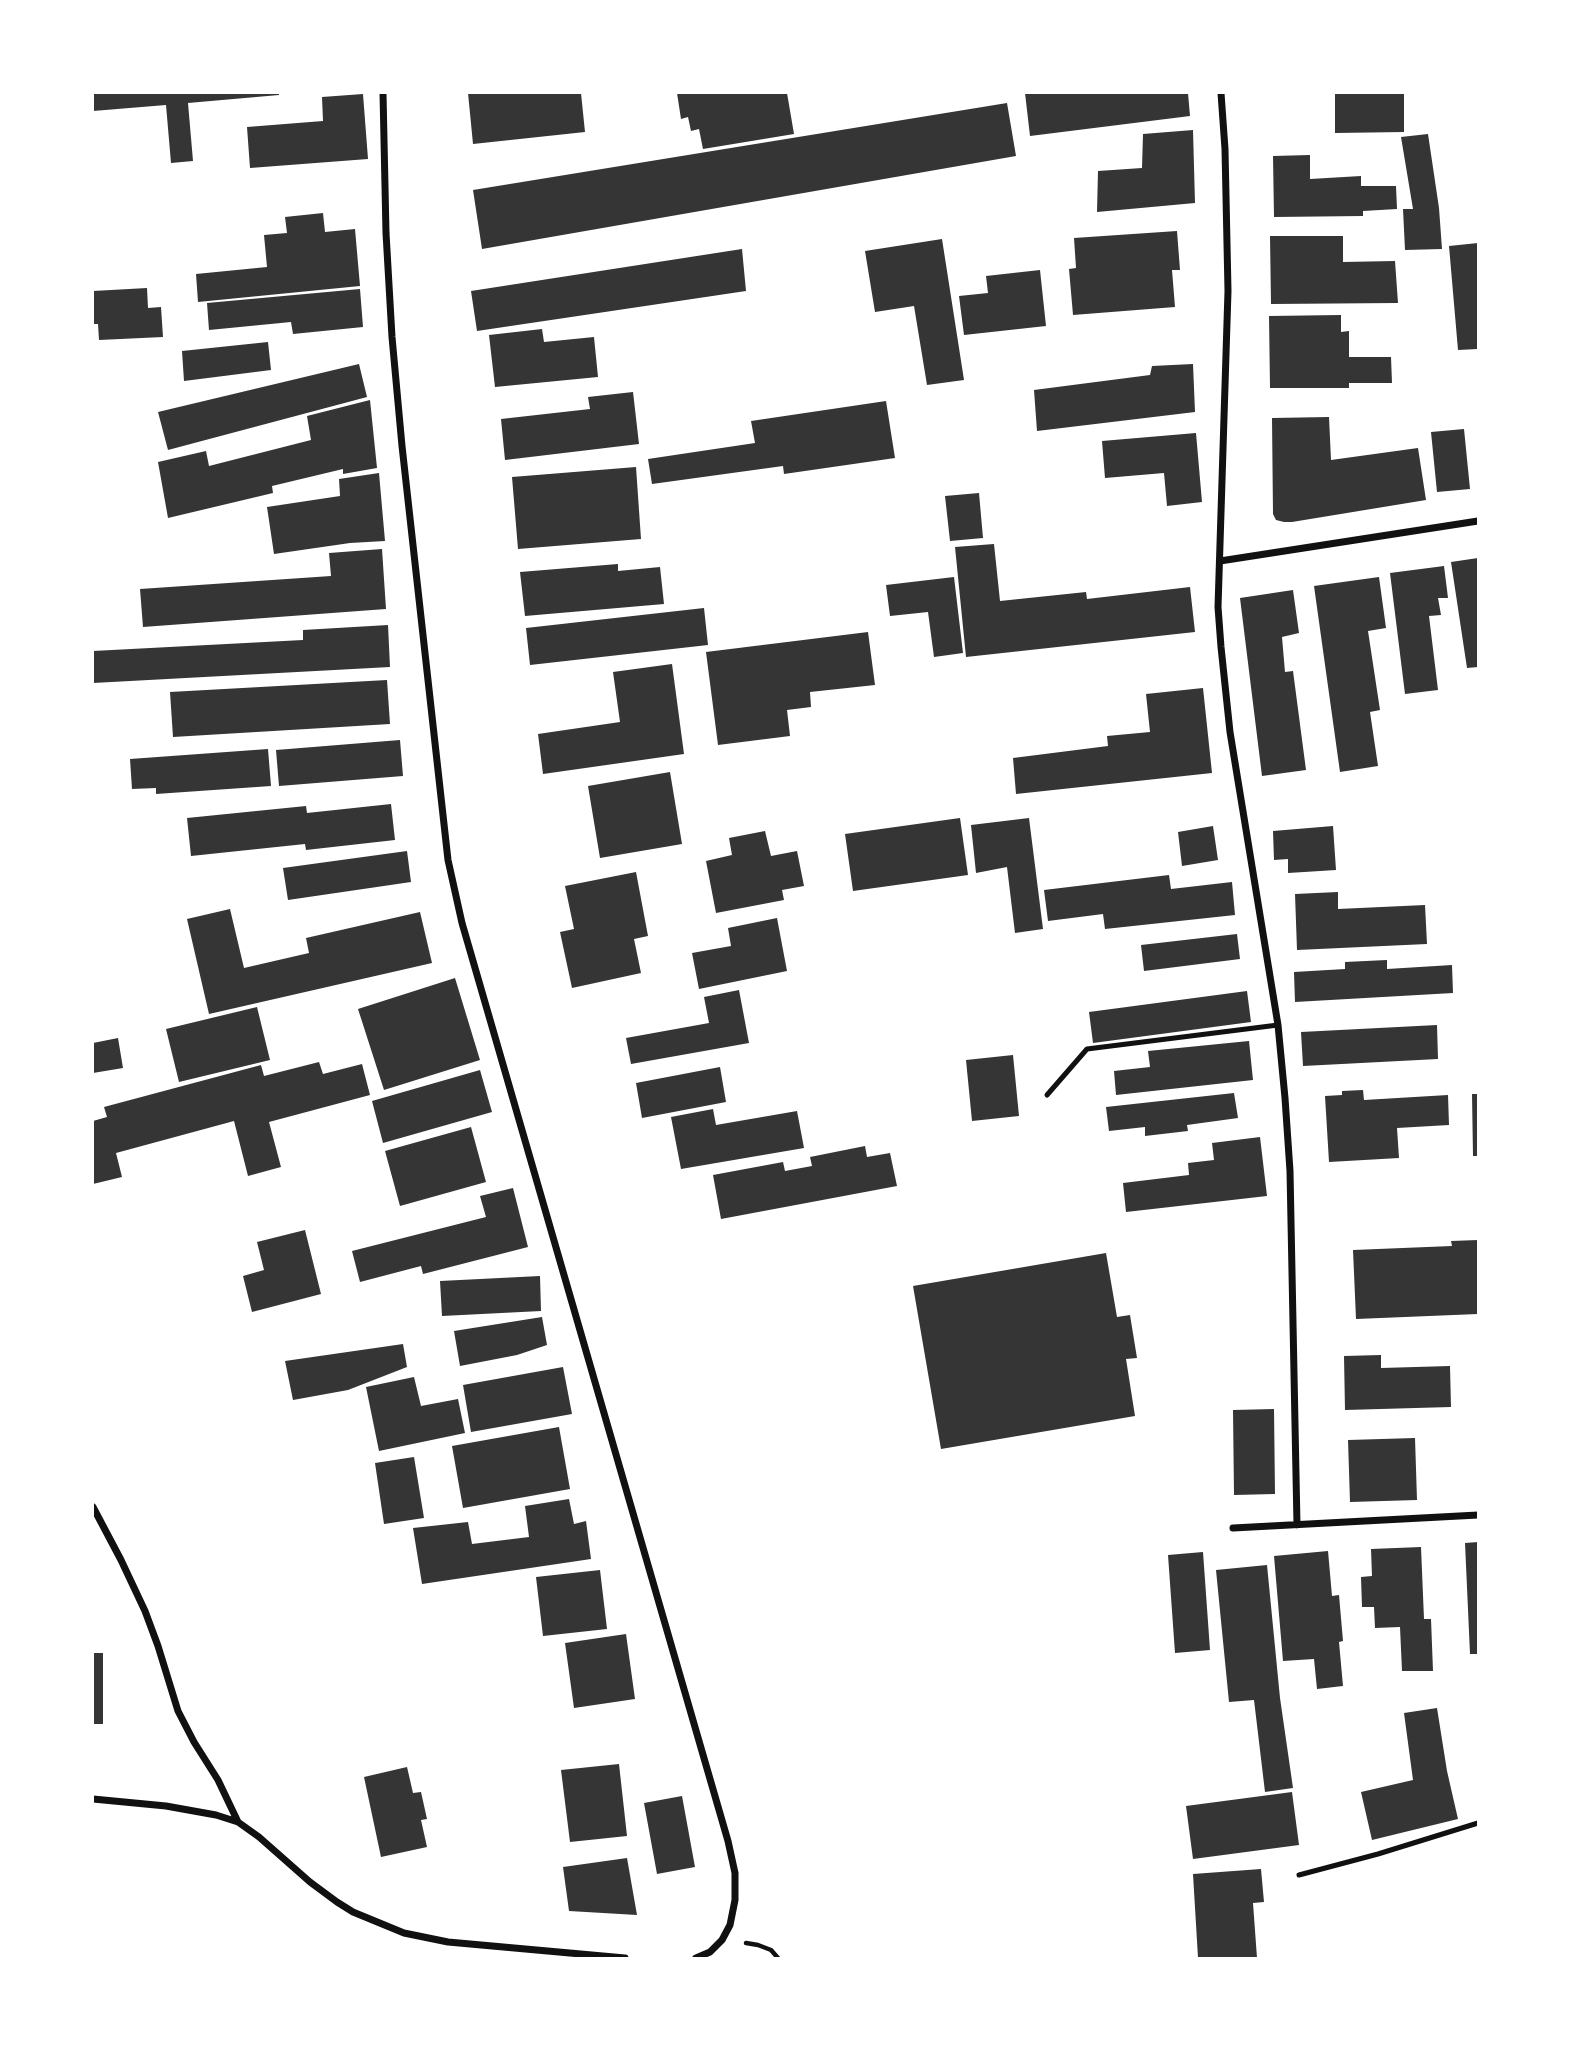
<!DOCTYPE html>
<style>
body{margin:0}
#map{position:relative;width:1571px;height:2051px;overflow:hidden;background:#fff;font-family:"Fira Sans",sans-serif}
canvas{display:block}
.frame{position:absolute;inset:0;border:94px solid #fff;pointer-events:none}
</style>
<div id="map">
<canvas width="1571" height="2051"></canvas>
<div class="frame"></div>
</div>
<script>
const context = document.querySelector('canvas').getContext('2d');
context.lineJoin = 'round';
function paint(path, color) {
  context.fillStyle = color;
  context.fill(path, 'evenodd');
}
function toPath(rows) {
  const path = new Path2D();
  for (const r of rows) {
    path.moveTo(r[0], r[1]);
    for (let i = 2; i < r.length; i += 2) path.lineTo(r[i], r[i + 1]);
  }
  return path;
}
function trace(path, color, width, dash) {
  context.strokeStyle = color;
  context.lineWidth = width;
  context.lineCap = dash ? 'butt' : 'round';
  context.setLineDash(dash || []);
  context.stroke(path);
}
const building = toPath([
 [93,93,279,93,279,95,188,103,193,161,171,163,166,105,93,111],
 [468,93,581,93,585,132,473,144],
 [677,93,787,93,794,134,703,149,699,129,691,131,688,117,681,119],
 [1025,93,1188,93,1190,116,1030,136],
 [1335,93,1404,93,1404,132,1335,133],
 [363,94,368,159,250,168,247,127,323,121,322,97],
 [1007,103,1016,156,482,249,473,190],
 [1193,130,1195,203,1097,212,1098,171,1142,168,1143,134],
 [1428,134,1439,208,1442,249,1405,250,1403,209,1413,209,1401,137],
 [1310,155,1310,179,1361,176,1361,186,1396,186,1397,209,1363,211,1363,216,1274,217,1273,156],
 [323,213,325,232,355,229,360,286,198,302,196,274,267,267,264,235,287,233,285,217],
 [1177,231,1180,270,1172,270,1175,307,1073,315,1069,269,1076,268,1074,238],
 [1270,236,1343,236,1343,262,1395,261,1398,303,1271,304],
 [942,239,964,380,927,385,914,306,875,312,865,251],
 [1478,243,1478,349,1458,350,1449,246],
 [742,249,746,291,477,331,471,291],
 [1040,270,1046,326,964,335,959,296,988,293,986,276],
 [147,288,148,308,161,307,163,337,99,340,98,324,93,324,93,291],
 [360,289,363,327,293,334,291,322,209,330,207,303],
 [1341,315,1341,332,1349,331,1349,357,1391,357,1392,383,1349,383,1349,388,1270,388,1269,316],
 [542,329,544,342,594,337,598,377,495,387,489,335],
 [268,342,271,370,184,381,182,351],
 [359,364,367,397,168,450,158,412],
 [1193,364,1195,412,1037,431,1034,390,1150,375,1152,366],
 [633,392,639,444,505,460,501,419,590,409,588,397],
 [370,400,377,468,343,474,343,469,272,486,273,493,168,518,158,462,206,451,209,466,311,440,307,416],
 [886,401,895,458,784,474,783,466,652,484,648,459,755,443,751,421],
 [1329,417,1331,460,1418,448,1426,500,1292,522,1284,522,1276,520,1273,514,1272,418],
 [1464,429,1470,489,1437,492,1431,432],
 [1196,433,1202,502,1167,506,1164,473,1105,478,1102,441],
 [636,467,641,539,518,549,512,477],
 [379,473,385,541,350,543,274,554,267,507,340,496,339,479],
 [979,493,983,538,950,541,945,496],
 [994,544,1000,601,1086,592,1087,599,1190,587,1195,632,966,657,955,547],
 [382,549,386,609,143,627,140,589,331,576,329,553],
 [1478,558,1478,667,1467,668,1451,562],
 [618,564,618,571,660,567,664,604,525,616,520,572],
 [1444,566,1448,598,1438,598,1441,615,1429,616,1438,690,1405,694,1390,573],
 [954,577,963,653,934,657,928,612,890,616,886,585],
 [1379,577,1386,628,1368,631,1380,710,1370,712,1378,766,1340,772,1314,586],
 [1293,590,1299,633,1282,637,1285,672,1293,671,1306,770,1262,776,1240,598],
 [704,608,708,645,530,665,526,628],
 [388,625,390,667,93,683,93,651,303,640,303,630],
 [868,632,875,685,810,692,811,707,787,710,790,736,718,745,706,652],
 [672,664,684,754,543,774,538,734,620,722,613,672],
 [387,680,390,724,173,737,170,692],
 [1203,688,1212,773,1016,794,1013,758,1108,746,1107,736,1150,732,1146,694],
 [400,740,403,776,279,786,276,750],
 [268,749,271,786,156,794,156,788,132,789,130,759],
 [670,772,682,844,600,858,588,786],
 [391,804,395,840,306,850,305,844,191,856,187,818,306,806,307,813],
 [960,818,968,875,853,891,845,834],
 [1029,818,1043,929,1015,933,1007,867,976,873,971,825],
 [1213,826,1218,860,1182,866,1178,832],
 [1333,826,1336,870,1288,873,1288,859,1274,860,1273,831],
 [765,831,771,856,797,851,804,886,782,890,784,900,716,913,706,861,732,855,729,838],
 [407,851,411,882,288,900,283,868],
 [636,872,648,936,634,939,641,973,572,988,560,932,574,929,565,886],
 [1169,875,1171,889,1232,882,1235,915,1105,929,1103,914,1048,921,1044,890],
 [1338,892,1338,909,1425,905,1427,944,1297,950,1295,894],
 [230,909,244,968,309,953,306,938,420,912,432,963,209,1014,187,919],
 [777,918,787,971,699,989,692,953,731,946,728,928],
 [1237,934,1240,959,1144,971,1141,945],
 [1387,960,1387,969,1452,965,1453,993,1295,1002,1294,972,1345,969,1345,962],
 [455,978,480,1060,384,1090,358,1009],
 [739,990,749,1043,631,1064,626,1038,709,1023,704,997],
 [1247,991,1251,1022,1093,1043,1089,1012],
 [257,1007,270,1060,179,1082,166,1029],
 [1437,1025,1438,1059,1303,1066,1301,1032],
 [118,1038,123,1068,93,1073,93,1043],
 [1249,1041,1253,1080,1116,1095,1114,1071,1150,1067,1148,1051],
 [1013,1055,1019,1116,972,1121,966,1060],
 [319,1062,323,1074,362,1064,370,1095,269,1122,281,1167,248,1176,234,1121,116,1153,122,1177,93,1184,93,1121,107,1117,104,1107,261,1065,264,1076],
 [720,1067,726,1102,642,1118,636,1083],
 [480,1070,492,1112,383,1143,372,1101],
 [1363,1090,1364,1100,1448,1095,1449,1125,1397,1128,1399,1158,1329,1162,1325,1096,1342,1095,1342,1091],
 [1234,1093,1238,1118,1187,1125,1188,1131,1145,1136,1145,1127,1109,1131,1106,1107],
 [1472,1094,1478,1094,1478,1156,1473,1156],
 [713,1109,716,1125,797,1111,804,1148,681,1169,671,1117],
 [471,1127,486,1182,400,1206,385,1151],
 [1260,1137,1267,1196,1126,1212,1123,1183,1189,1175,1188,1163,1214,1160,1212,1143],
 [865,1146,867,1157,890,1153,897,1186,721,1219,713,1175,783,1162,785,1171,812,1166,810,1157],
 [513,1188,528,1247,423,1274,421,1266,360,1282,352,1251,486,1217,480,1196],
 [305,1230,321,1294,252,1312,243,1276,264,1270,257,1242],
 [1478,1240,1478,1314,1356,1319,1353,1250,1452,1246,1451,1241],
 [1106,1253,1117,1317,1130,1315,1137,1358,1126,1359,1135,1416,941,1449,913,1286],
 [540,1276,541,1311,442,1316,440,1281],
 [542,1317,547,1345,517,1355,460,1366,454,1331],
 [403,1344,407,1367,348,1390,293,1400,285,1361],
 [1381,1355,1381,1368,1450,1366,1451,1407,1345,1410,1344,1356],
 [563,1367,572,1414,471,1432,463,1385],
 [414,1377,421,1406,458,1399,465,1433,379,1451,366,1387],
 [1274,1409,1275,1494,1234,1495,1233,1410],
 [559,1427,570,1489,463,1508,452,1446],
 [1415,1438,1417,1500,1350,1502,1348,1440],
 [414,1457,424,1518,384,1524,375,1463],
 [569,1499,574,1524,586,1521,591,1559,422,1584,413,1528,468,1522,472,1544,529,1537,525,1506],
 [1478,1542,1478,1654,1470,1654,1465,1543],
 [1421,1547,1424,1619,1431,1619,1433,1671,1402,1671,1400,1627,1375,1628,1374,1607,1362,1607,1361,1577,1372,1576,1371,1549],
 [1328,1551,1332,1596,1339,1595,1343,1641,1339,1642,1343,1686,1317,1689,1314,1659,1283,1661,1274,1556],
 [1203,1552,1210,1650,1175,1653,1168,1555],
 [1267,1565,1280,1698,1293,1788,1265,1792,1254,1700,1229,1702,1216,1570],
 [600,1570,607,1629,543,1636,536,1577],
 [626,1634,635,1699,574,1708,565,1643],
 [93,1653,103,1653,103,1724,93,1724],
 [1437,1708,1447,1771,1458,1819,1372,1840,1361,1792,1413,1780,1404,1713],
 [619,1764,627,1836,570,1842,561,1770],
 [407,1767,413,1793,421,1792,427,1819,421,1820,427,1847,381,1857,364,1777],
 [1292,1792,1299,1845,1193,1859,1186,1806],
 [682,1796,695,1867,657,1874,644,1803],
 [627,1858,637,1915,569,1911,563,1867],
 [1261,1869,1264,1902,1253,1903,1257,1958,1198,1958,1193,1874]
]);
const path = toPath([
 [746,1943,758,1945,771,1950,778,1958]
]);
const service = toPath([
 [1047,1095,1087,1049,1278,1025],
 [1299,1875,1378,1854,1478,1823]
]);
const minor = toPath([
 [383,93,386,233,392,337,402,446,448,860,462,923,728,1841,735,1873,735,1900,730,1925,722,1940,710,1952,696,1958],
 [1221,93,1225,149,1228,291,1218,607,1221,647,1230,732,1278,1025,1285,1098,1290,1171,1297,1525],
 [1220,561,1478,521],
 [93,1507,121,1560,145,1611,158,1646,178,1711,194,1742,218,1780,238,1822],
 [1233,1528,1478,1515],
 [93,1799,166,1806,216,1815,238,1822,259,1837,310,1882,337,1902,353,1912,404,1933,448,1942,625,1958]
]);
paint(building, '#353535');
trace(path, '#111', 4.5);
trace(service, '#111', 5);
trace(minor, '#111', 7);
</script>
